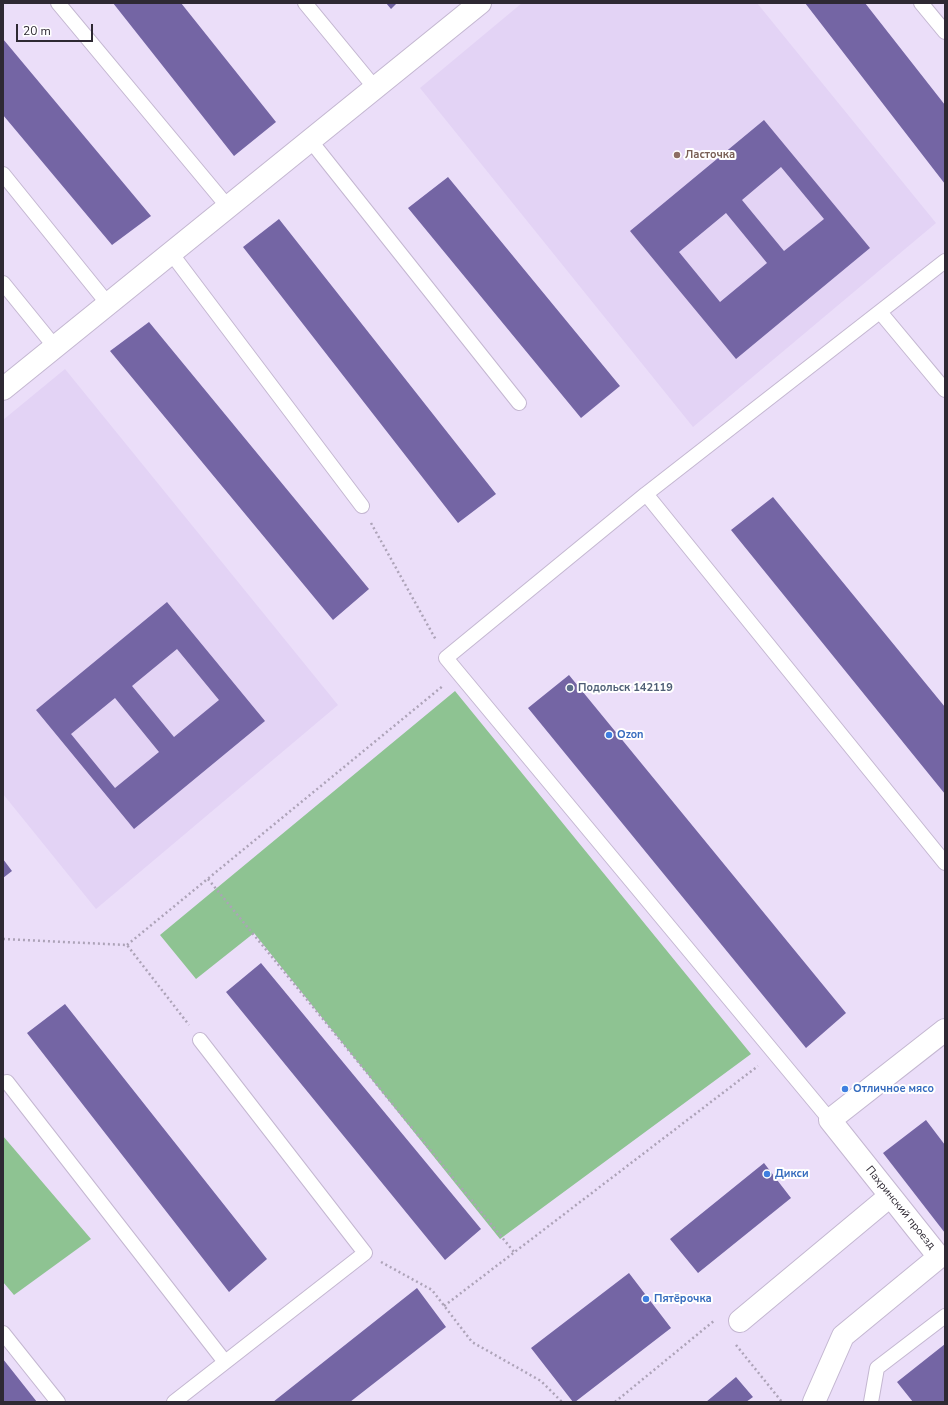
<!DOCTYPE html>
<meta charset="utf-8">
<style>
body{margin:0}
#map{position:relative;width:948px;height:1405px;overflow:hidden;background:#ebdef9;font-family:"Nunito Sans",sans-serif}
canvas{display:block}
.frame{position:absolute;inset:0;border:4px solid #2e2933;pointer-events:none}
.scale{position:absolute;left:16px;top:24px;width:77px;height:18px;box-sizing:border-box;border:2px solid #2e2933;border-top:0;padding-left:5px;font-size:12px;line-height:14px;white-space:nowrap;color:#2e2933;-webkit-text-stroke:3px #fff;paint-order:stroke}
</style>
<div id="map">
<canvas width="948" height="1405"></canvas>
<div class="frame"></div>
<div class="scale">20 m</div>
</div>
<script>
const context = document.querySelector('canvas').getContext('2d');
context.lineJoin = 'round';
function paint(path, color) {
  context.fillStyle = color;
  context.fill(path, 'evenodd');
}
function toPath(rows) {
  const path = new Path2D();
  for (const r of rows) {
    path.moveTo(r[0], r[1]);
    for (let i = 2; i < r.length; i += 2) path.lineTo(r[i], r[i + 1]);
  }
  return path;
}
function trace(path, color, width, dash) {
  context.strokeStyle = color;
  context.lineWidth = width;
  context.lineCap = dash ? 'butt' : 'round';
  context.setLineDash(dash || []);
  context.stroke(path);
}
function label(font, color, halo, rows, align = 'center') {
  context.font = font + ' "Nunito Sans",sans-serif';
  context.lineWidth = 4;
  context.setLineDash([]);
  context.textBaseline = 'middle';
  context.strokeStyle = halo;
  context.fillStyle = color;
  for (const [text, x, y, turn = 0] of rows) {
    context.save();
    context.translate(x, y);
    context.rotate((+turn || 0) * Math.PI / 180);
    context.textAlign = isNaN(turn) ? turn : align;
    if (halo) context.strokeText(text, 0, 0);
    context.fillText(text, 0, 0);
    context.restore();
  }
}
const built = toPath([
 [522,3,757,3,936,223,693,427,420,88],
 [65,369,338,705,96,909,3,794,3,420]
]);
const green = toPath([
 [455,691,751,1054,500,1239,254,933,196,979,160,935],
 [3,1136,91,1239,14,1295,3,1282]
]);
const building = toPath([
 [113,3,181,3,276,122,234,156],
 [386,3,397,3,391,9],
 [805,3,865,3,945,105,945,184],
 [3,39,151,216,112,245,3,115],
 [764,120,870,248,736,359,630,231],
 [781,167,824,219,784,251,742,200],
 [726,213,767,263,720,302,679,252],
 [448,177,620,386,581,418,408,208],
 [279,219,496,494,458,523,243,247],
 [149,322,369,589,333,620,110,351],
 [773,497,945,707,945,794,731,530],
 [167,602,265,721,134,829,36,710],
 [177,649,219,700,174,737,132,686],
 [115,698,159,752,115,788,71,734],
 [569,675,846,1013,806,1048,528,708],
 [3,859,12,871,3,878],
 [261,963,481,1229,445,1260,226,992],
 [65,1004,267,1259,229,1292,27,1033],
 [926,1120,945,1145,945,1233,883,1153],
 [764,1163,791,1198,698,1273,670,1239],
 [629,1273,671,1328,575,1402,573,1402,531,1348],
 [417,1288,446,1327,350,1402,273,1402],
 [945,1344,945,1402,913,1402,897,1382],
 [3,1359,37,1402,3,1402],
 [736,1377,753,1397,746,1402,706,1402]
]);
const path = toPath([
 [371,523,436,640],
 [208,879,514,1252],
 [3,939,127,945,189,1025],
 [127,945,444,685],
 [381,1262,432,1290,472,1342,541,1381,562,1402],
 [444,1306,758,1066],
 [736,1345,782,1402],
 [615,1402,715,1320]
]);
const lane = toPath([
 [58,3,228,207],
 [305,3,375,88],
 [921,3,945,32],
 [310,140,519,403],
 [3,174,108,304],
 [171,253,362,506],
 [3,283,55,347],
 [880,312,945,390],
 [646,494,945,863],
 [7,1082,225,1362],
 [830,1120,446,658,646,494,945,261],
 [3,1333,58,1402],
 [174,1402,365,1253,200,1040],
 [871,1402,877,1368,945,1316]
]);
const street = toPath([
 [3,389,480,3],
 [740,1321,890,1196],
 [814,1402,843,1336,939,1257,830,1120,945,1030]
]);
const markers = [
 [677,155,4,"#8d6e63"],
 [570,688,4,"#5c6f8a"],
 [609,735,4,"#3f7fe0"],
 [845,1089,4,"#3f7fe0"],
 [767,1174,4,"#3f7fe0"],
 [646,1299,4,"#3f7fe0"]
];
const educationNames = [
 ["Ласточка",685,155]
];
const serviceNames = [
 ["Подольск 142119",578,688]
];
const shopNames = [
 ["Ozon",617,735],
 ["Отличное мясо",853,1089],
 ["Дикси",775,1174],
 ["Пятёрочка",654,1299]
];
const streetNames = [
 ["Пахринский проезд",900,1208,51]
];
paint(built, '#e3d3f5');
paint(green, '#8ec392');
paint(building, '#7465a4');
trace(lane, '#c4b7d1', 16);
trace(street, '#c4b7d1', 24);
trace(path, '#ada3b8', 2.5, [2, 3]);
trace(lane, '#fff', 14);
trace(street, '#fff', 22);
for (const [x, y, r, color] of markers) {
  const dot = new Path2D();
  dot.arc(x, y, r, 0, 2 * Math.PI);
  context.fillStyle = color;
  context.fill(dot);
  trace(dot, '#fff', 1.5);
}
label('bold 11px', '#785e54', '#fff', educationNames, 'left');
label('bold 11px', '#4e5e75', '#fff', serviceNames, 'left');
label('bold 11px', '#366cbe', '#fff', shopNames, 'left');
label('11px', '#2e2933', '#fff', streetNames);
</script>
